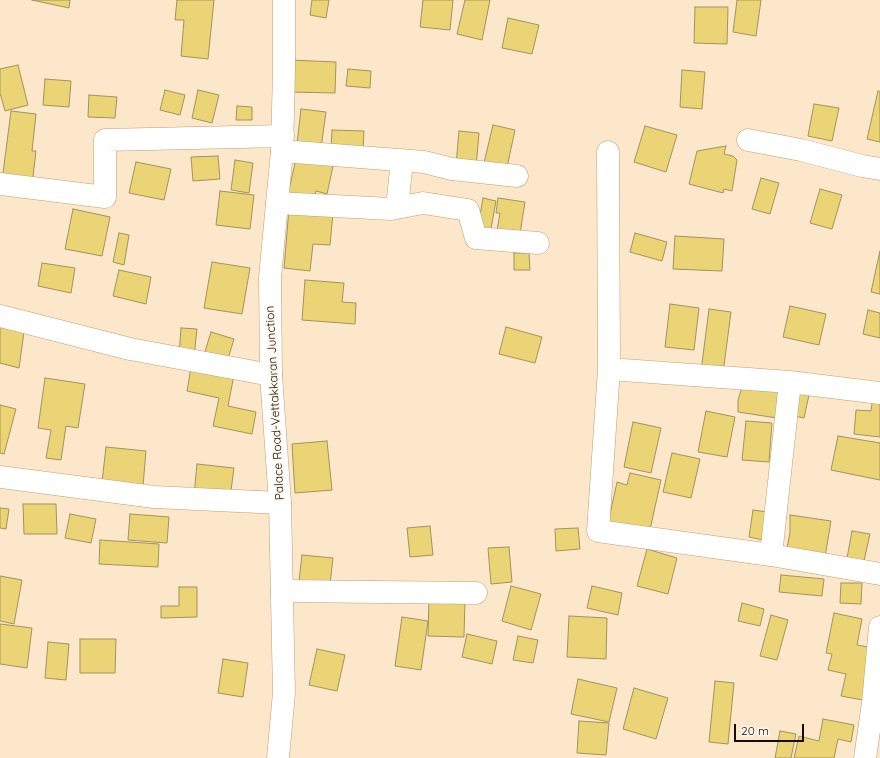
<!DOCTYPE html>
<style>
body{margin:0}
#map{position:relative;width:880px;height:758px;overflow:hidden;background:#fce7ca;font-family:Quicksand,sans-serif}
canvas{display:block}
.scale{position:absolute;left:734px;top:724px;width:70px;height:18px;box-sizing:border-box;border:2px solid #170c00;border-top:0;padding-left:5px;font-size:12px;line-height:14px;white-space:nowrap;color:#170c00;-webkit-text-stroke:3px #fef7ed;paint-order:stroke}
</style>
<div id="map">
<canvas width="880" height="758"></canvas>
<div class="scale">20 m</div>
</div>
<script>
const context = document.querySelector('canvas').getContext('2d');
context.lineJoin = 'round';
function paint(path, color) {
  context.fillStyle = color;
  context.fill(path, 'evenodd');
}
function toPath(rows) {
  const path = new Path2D();
  for (const r of rows) {
    path.moveTo(r[0], r[1]);
    for (let i = 2; i < r.length; i += 2) path.lineTo(r[i], r[i + 1]);
  }
  return path;
}
function trace(path, color, width, dash) {
  context.strokeStyle = color;
  context.lineWidth = width;
  context.lineCap = dash ? 'butt' : 'round';
  context.setLineDash(dash || []);
  context.stroke(path);
}
function label(font, color, halo, rows, align = 'center') {
  context.font = font + ' Quicksand,sans-serif';
  context.lineWidth = 3;
  context.setLineDash([]);
  context.textBaseline = 'middle';
  context.strokeStyle = halo;
  context.fillStyle = color;
  for (const [text, x, y, turn = 0] of rows) {
    context.save();
    context.translate(x, y);
    context.rotate((+turn || 0) * Math.PI / 180);
    context.textAlign = isNaN(turn) ? turn : align;
    if (halo) context.strokeText(text, 0, 0);
    context.fillText(text, 0, 0);
    context.restore();
  }
}
const building = toPath([
 [32,0,70,0,69,8,32,0],
 [177,0,214,0,208,59,181,56,184,20,175,20,177,0],
 [312,0,329,0,326,18,310,15,312,0],
 [423,0,453,0,450,30,420,27,423,0],
 [465,0,490,0,482,40,457,34,465,0],
 [737,0,761,0,756,36,733,32,737,0],
 [695,7,728,7,727,44,694,43,695,7],
 [508,18,539,25,532,54,502,48,508,18],
 [290,60,336,62,335,93,290,92,290,60],
 [18,65,28,105,5,111,0,93,0,69,18,65],
 [348,69,371,71,370,88,346,86,348,69],
 [682,70,705,72,702,109,680,107,682,70],
 [45,79,71,81,69,107,43,105,45,79],
 [165,90,185,95,180,115,160,110,165,90],
 [198,90,219,95,212,123,192,118,198,90],
 [878,91,880,92,880,142,867,139,878,91],
 [89,95,117,97,115,118,88,117,89,95],
 [814,104,839,108,832,141,808,136,814,104],
 [237,106,252,107,252,120,236,120,237,106],
 [301,109,326,112,321,148,297,144,301,109],
 [11,111,36,114,32,151,36,151,32,185,2,181,11,111],
 [493,125,515,130,506,172,483,167,493,125],
 [645,126,677,135,666,172,634,162,645,126],
 [332,130,364,131,363,150,331,149,332,130],
 [459,131,479,133,476,167,456,165,459,131],
 [726,146,724,154,733,156,737,160,732,191,724,189,723,193,689,184,697,151,726,146],
 [218,156,220,179,193,181,191,157,218,156],
 [296,159,333,166,327,194,316,191,313,204,287,199,296,159],
 [235,160,253,163,249,193,231,190,235,160],
 [136,162,171,169,164,200,129,193,136,162],
 [761,178,779,183,770,214,752,209,761,178],
 [820,189,842,195,832,229,810,223,820,189],
 [220,191,254,195,250,229,216,225,220,191],
 [483,198,496,201,490,234,477,232,483,198],
 [498,198,525,202,519,240,496,236,500,213,496,213,498,198],
 [73,209,110,217,102,256,65,249,73,209],
 [289,209,333,213,330,245,313,244,310,271,284,268,289,209],
 [119,233,129,235,124,265,113,262,119,233],
 [635,233,667,242,662,261,630,252,635,233],
 [675,236,724,239,722,271,673,269,675,236],
 [880,251,880,294,871,292,880,251],
 [514,253,529,253,530,270,514,270,514,253],
 [212,262,250,268,242,314,204,308,212,262],
 [42,263,75,268,71,293,38,286,42,263],
 [119,270,151,277,146,304,113,296,119,270],
 [305,280,344,283,342,302,356,303,355,324,302,320,305,280],
 [670,304,699,308,694,350,665,347,670,304],
 [790,306,826,314,819,345,783,337,790,306],
 [709,309,731,312,723,373,701,371,709,309],
 [868,310,880,313,880,338,863,334,868,310],
 [0,327,24,332,19,368,0,363,0,327],
 [506,327,542,337,535,363,499,354,506,327],
 [181,328,197,329,194,356,179,355,181,328],
 [211,332,234,339,227,362,204,355,211,332],
 [191,367,234,375,228,406,256,412,252,434,213,426,219,398,187,391,191,367],
 [45,378,85,384,78,428,66,426,61,460,46,458,51,430,38,428,45,378],
 [743,384,782,390,777,418,738,412,738,400,743,384],
 [798,393,809,395,804,418,794,416,798,393],
 [873,396,880,397,880,437,854,434,856,410,871,411,873,396],
 [0,405,16,409,4,454,0,453,0,405],
 [706,411,735,417,727,457,698,452,706,411],
 [746,421,772,423,769,462,742,460,746,421],
 [633,422,661,428,651,473,624,467,633,422],
 [838,436,880,443,880,480,831,470,838,436],
 [327,441,332,490,295,493,292,444,327,441],
 [106,447,146,451,143,486,102,482,106,447],
 [672,453,700,459,691,498,663,492,672,453],
 [197,464,234,468,230,498,194,495,197,464],
 [630,473,661,480,649,534,608,524,617,482,627,485,630,473],
 [23,504,56,504,57,534,24,534,23,504],
 [0,508,9,509,6,529,0,528,0,508],
 [753,510,768,512,763,540,749,537,753,510],
 [70,514,96,519,91,543,65,538,70,514],
 [130,514,169,517,167,543,128,540,130,514],
 [790,515,831,521,825,557,786,554,790,532,790,515],
 [430,526,433,555,410,557,407,528,430,526],
 [578,528,580,549,556,551,555,529,578,528],
 [852,531,870,534,864,561,847,558,852,531],
 [100,540,159,544,158,567,99,564,100,540],
 [509,547,512,582,491,584,488,548,509,547],
 [647,549,677,558,668,594,637,586,647,549],
 [302,555,333,558,330,584,299,581,302,555],
 [781,575,824,579,822,596,779,592,781,575],
 [0,576,22,580,14,624,0,621,0,576],
 [841,583,862,583,861,604,840,603,841,583],
 [511,586,541,594,531,630,502,621,511,586],
 [592,586,622,593,618,615,587,608,592,586],
 [179,587,197,587,197,617,161,618,161,606,179,606,179,587],
 [429,598,465,599,464,637,428,636,429,598],
 [742,603,764,609,760,626,738,621,742,603],
 [834,613,862,619,857,645,874,648,863,700,841,696,846,674,828,670,832,654,826,653,834,613],
 [771,615,788,620,777,660,760,656,771,615],
 [569,616,607,618,606,659,567,657,569,616],
 [402,617,428,621,421,670,395,666,402,617],
 [0,624,32,628,27,668,0,664,0,624],
 [467,634,497,641,492,664,462,657,467,634],
 [518,636,538,640,533,663,513,660,518,636],
 [80,639,116,639,115,673,80,673,80,639],
 [48,642,69,644,66,680,45,678,48,642],
 [317,649,345,655,337,691,309,685,317,649],
 [223,659,248,663,243,697,218,693,223,659],
 [578,679,617,688,609,722,571,714,578,679],
 [715,681,734,683,728,744,709,742,715,681],
 [634,688,668,698,656,739,623,729,634,688],
 [823,719,854,725,851,742,838,739,834,758,794,758,799,736,819,741,823,719],
 [579,721,609,723,606,755,577,753,579,721],
 [780,731,796,734,791,758,775,758,780,731]
]);
const street = toPath([
 [748,140,801,150,862,166,880,169],
 [282,151,424,162,452,169,517,176],
 [608,152,609,369,598,531,771,555,880,574],
 [0,184,105,197,105,140,283,136],
 [277,203,391,209,423,203,468,210,476,238,538,243],
 [397,208,402,160],
 [0,316,130,349,271,375],
 [609,369,790,382,880,393],
 [0,477,154,497,280,503],
 [771,555,790,382],
 [282,591,476,593],
 [865,758,873,703,880,627]
]);
const secondary = toPath([
 [278,758,284,693,280,503,271,375,270,277,282,151,284,70,284,0]
]);
const streetNames = [
 ["Palace Road-Vettakkaran Junction",275,403,-93]
];
paint(building, '#ebd475');
trace(building, '#a1935e', 1);
trace(street, '#c09f70', 23);
trace(secondary, '#c09f70', 23);
trace(street, '#fff', 22);
trace(secondary, '#fff', 22);
label('12px', '#170c00', '#fef7ed', streetNames);
</script>
